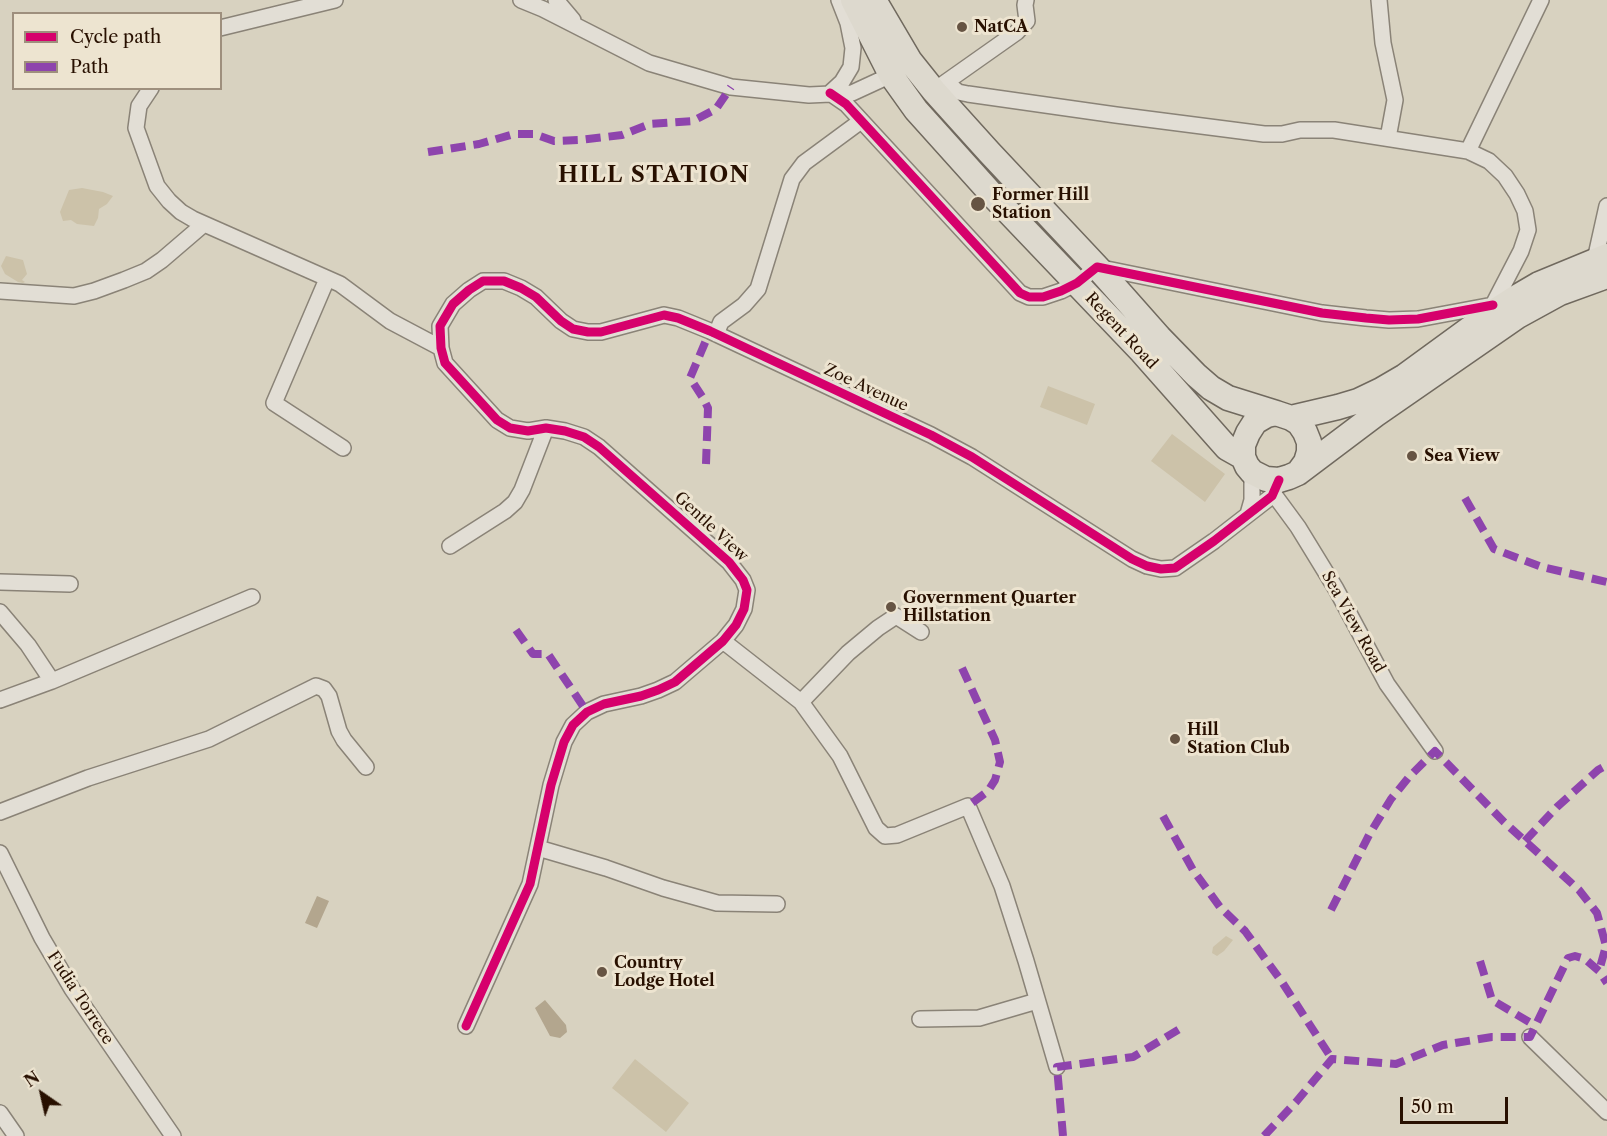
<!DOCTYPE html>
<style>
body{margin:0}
#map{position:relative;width:1607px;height:1136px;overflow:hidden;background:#d8d2c0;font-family:"Libre Caslon Text",serif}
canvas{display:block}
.legend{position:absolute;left:12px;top:12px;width:210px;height:78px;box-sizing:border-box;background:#ede4d0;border:2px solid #9e8f7d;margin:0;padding:8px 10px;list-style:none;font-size:18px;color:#281000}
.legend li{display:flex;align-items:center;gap:12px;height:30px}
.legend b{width:30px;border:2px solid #9e8f7d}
.north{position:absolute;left:12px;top:1064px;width:60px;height:60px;-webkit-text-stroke:4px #ede4d0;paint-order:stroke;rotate:326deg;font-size:16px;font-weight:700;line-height:24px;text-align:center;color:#281000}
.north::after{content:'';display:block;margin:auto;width:21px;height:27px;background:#281000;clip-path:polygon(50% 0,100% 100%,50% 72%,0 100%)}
.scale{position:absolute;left:1400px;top:1097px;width:108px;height:27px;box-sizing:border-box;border:3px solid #281000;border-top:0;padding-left:8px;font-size:18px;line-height:21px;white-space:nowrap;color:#281000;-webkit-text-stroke:4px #ede4d0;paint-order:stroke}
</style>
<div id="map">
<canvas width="1607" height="1136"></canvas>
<ul class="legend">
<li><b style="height:8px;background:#d6006c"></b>Cycle path</li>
<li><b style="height:8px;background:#8e44ad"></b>Path</li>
</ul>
<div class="north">N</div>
<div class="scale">50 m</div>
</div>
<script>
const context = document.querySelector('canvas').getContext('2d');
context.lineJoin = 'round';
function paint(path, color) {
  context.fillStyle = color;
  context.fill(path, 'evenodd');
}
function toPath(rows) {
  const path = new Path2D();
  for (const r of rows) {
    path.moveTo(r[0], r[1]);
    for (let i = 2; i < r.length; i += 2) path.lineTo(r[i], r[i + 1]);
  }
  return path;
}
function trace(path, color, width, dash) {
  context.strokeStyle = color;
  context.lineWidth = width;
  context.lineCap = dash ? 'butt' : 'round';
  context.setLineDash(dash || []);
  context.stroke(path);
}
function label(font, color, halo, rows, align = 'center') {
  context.font = font + ' "Libre Caslon Text",serif';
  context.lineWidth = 6;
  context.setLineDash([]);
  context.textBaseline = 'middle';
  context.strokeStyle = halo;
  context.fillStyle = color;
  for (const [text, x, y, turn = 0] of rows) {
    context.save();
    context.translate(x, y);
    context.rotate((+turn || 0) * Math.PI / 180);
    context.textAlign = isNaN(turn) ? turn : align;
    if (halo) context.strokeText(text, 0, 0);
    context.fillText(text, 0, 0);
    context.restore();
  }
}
const green = toPath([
 [82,188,103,192,113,196,107,204,99,209,98,218,94,226,77,224,71,220,63,221,60,212,69,190],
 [6,256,23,260,27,274,22,280,25,282,23,283,18,282,5,274,1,266],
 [1048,386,1095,404,1087,425,1040,407],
 [1172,434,1225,474,1205,502,1151,461],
 [1226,936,1233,940,1224,951,1217,956,1212,953,1213,947],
 [635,1059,689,1103,666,1132,612,1088]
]);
const water = toPath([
 [317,896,329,901,317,928,305,923],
 [545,1000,566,1025,567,1032,560,1038,550,1036,535,1008]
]);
const minor = toPath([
 [521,0,543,9,649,63,731,87,809,95,852,93,891,75,896,71],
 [556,0,573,20],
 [1379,0,1383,43,1395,100,1388,138],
 [220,28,335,0],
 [946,82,958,92,968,94,1116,115,1264,134,1282,134,1300,130,1334,130,1468,151,1489,161,1505,176,1517,194,1525,211,1528,230,1521,251,1493,305,1490,313],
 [939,87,1017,32,1027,21,1025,5,1026,0],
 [151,88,139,106,136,128,157,186,169,201,181,212,193,219,340,284,390,321,441,348],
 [830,93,846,104,1020,293,1029,297,1043,297,1061,291,1077,283,1097,267,1322,313,1366,318,1389,320,1418,319,1493,305],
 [830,93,842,82,851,67,853,48,848,23,839,0],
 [1468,151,1541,0],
 [1595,260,1607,206],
 [327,279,274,403,343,448],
 [0,291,74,296,94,291,124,280,146,271,162,260,204,224],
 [716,334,721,322,744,305,758,289,792,179,804,163,861,121],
 [1273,493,1298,527,1336,589,1387,684,1435,751],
 [1248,514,1252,500,1252,472],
 [450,546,505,511,515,502,522,490,546,428],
 [0,582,70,584],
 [0,612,28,645,52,681,0,700],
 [723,641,801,702,840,756,876,828,885,836,897,835,968,806,1002,886,1026,961,1057,1067],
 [52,681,252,597],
 [801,702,848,653,878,628,896,616,921,632],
 [0,812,88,778,209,739,316,686,324,689,329,696,339,731,344,740,366,767],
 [538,848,606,868,663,888,717,903,777,904],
 [0,853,42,938,72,989,173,1136],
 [920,1019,979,1018,1037,1001],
 [466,1026,530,884,551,785,564,742,573,725,587,712,604,704,641,696,658,690,675,682,723,641,736,625,744,609,747,590,743,580,729,562,599,447,584,437,565,431,546,428,528,431,510,428,497,420,445,363,441,348,440,326,453,304,469,290,483,281,504,281,521,288,536,297,561,321,573,329,588,332,601,332,664,315,678,318,710,331,931,435,972,457,1132,559,1147,566,1161,569,1175,568,1214,541,1272,496,1279,480],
 [1530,1037,1607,1112],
 [0,1113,16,1136]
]);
const primary = toPath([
 [853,0,891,75,916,110,996,199,1142,352,1219,439,1227,448,1243,457],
 [874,0,910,61,934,91,989,152,1097,267,1159,337,1196,375,1211,388,1228,398,1276,413],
 [1276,413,1291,418,1299,423,1305,432,1309,442,1309,452,1306,462,1298,473,1289,477,1279,480,1266,479,1252,472,1247,466,1243,457,1243,445,1248,433,1255,422,1267,415,1276,413],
 [1291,418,1338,407,1358,401,1381,390,1405,376,1490,314,1515,298,1539,284,1607,256],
 [1298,473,1375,415,1518,316,1560,293,1607,276]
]);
const quiet = toPath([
 [428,152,479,144,514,134,534,134,554,141,580,140,622,135,650,124,693,121,716,109,731,87],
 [706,464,708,408,703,398,690,378,710,331],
 [1465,498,1494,549,1542,567,1607,582],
 [516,630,533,654,548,654,587,712],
 [962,668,995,740,1000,762,995,780,988,791,968,806],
 [1163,816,1193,870,1220,907,1245,931,1282,982,1332,1059],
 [1525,841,1557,807,1598,770,1607,765],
 [1331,910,1369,835,1391,799,1409,777,1435,751,1504,822,1579,890,1597,913,1606,946,1599,971],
 [1480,961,1492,1000,1536,1026],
 [1063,1136,1057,1067,1133,1057,1183,1027],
 [1264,1136,1296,1102,1332,1059,1396,1064,1443,1045,1492,1037,1530,1037,1568,958,1575,956,1585,959,1599,971,1607,983]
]);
const cycleway = toPath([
 [830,93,846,104,1020,293,1029,297,1043,297,1061,291,1077,283,1097,267,1322,313,1366,318,1389,320,1418,319,1493,305],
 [466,1026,530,884,551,785,564,742,573,725,587,712,604,704,641,696,658,690,675,682,723,641,736,625,744,609,747,590,743,580,729,562,599,447,584,437,565,431,546,428,528,431,510,428,497,420,445,363,441,348,440,326,453,304,469,290,483,281,504,281,521,288,536,297,561,321,573,329,588,332,601,332,664,315,678,318,710,331,931,435,972,457,1132,559,1147,566,1161,569,1175,568,1214,541,1272,496,1279,480]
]);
const markers = [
 [962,27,6,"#665443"],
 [978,204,8,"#665443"],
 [1412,456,6,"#665443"],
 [891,607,6,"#665443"],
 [1175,739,6,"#665443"],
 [602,972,6,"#665443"]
];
const poiNames = [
 ["NatCA",974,27],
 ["Former Hill",992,195],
 ["Station",992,213],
 ["Sea View",1424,456],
 ["Government Quarter",903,598],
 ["Hillstation",903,616],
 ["Hill",1187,730],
 ["Station Club",1187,748],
 ["Country",614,963],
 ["Lodge Hotel",614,981]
];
const streetNames = [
 ["Regent Road",1121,331,47],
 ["Zoe Avenue",866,388,25],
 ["Gentle View",711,527,43],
 ["Sea View Road",1353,622,61],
 ["Fudia Torrece",80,998,57]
];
const districtNames = [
 ["HILL STATION",654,176]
];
paint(green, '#ccc2a9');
paint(water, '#b3a68e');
trace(minor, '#8a8377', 18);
trace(primary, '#70695e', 27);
trace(minor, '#e2ded5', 15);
trace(primary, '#ddd9ce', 24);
trace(quiet, '#8e44ad', 8, [15, 8]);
trace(cycleway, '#d6006c', 9);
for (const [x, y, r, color] of markers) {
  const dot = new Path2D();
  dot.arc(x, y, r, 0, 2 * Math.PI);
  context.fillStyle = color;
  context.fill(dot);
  trace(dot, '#ede4d0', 2);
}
label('bold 16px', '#281000', '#ede4d0', poiNames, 'left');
label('16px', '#281000', '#ede4d0', streetNames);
context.letterSpacing = '1.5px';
label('bold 22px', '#281000', '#ede4d0', districtNames);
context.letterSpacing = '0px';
</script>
